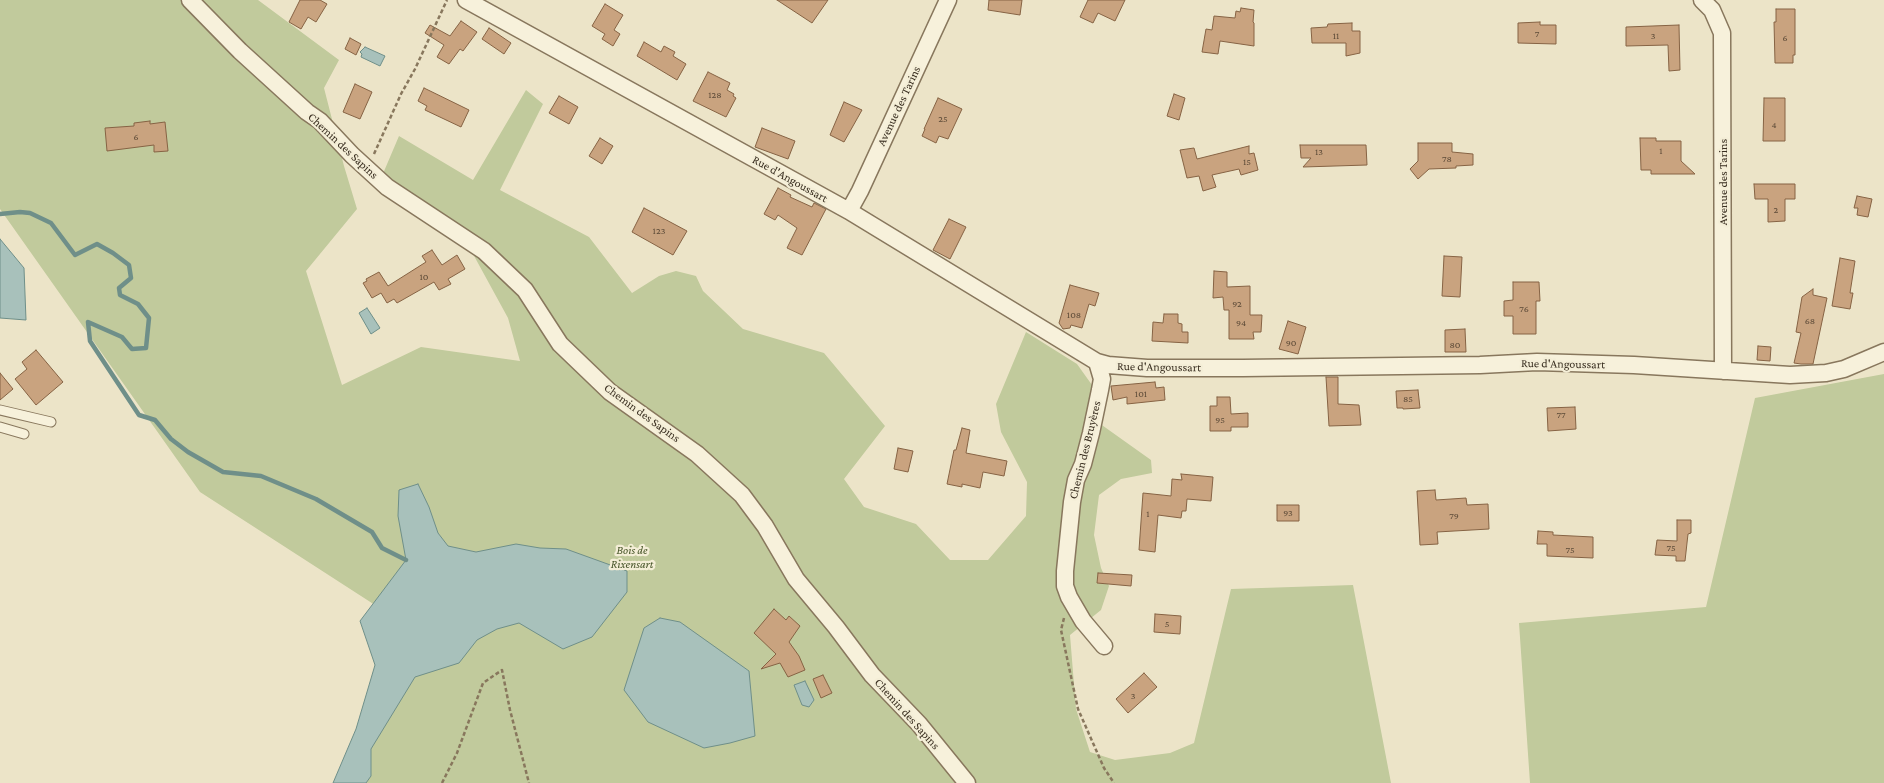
<!DOCTYPE html>
<meta charset="utf-8">
<style>
body{margin:0}
canvas{display:block;background:#ece4c8}
</style>
<canvas width="1884" height="783"></canvas>
<script>
const context = document.querySelector('canvas').getContext('2d');
context.lineJoin = 'round';
function paint(path, color) {
  context.fillStyle = color;
  context.fill(path, 'evenodd');
}
function toPath(rows) {
  const path = new Path2D();
  for (const r of rows) {
    path.moveTo(r[0], r[1]);
    for (let i = 2; i < r.length; i += 2) path.lineTo(r[i], r[i + 1]);
  }
  return path;
}
function trace(path, color, width, dash) {
  context.strokeStyle = color;
  context.lineWidth = width;
  context.lineCap = dash ? 'butt' : 'round';
  context.setLineDash(dash || []);
  context.stroke(path);
}
function label(font, color, halo, rows, align = 'center') {
  context.font = font + ' "Crimson Pro",serif';
  context.lineWidth = 4.5;
  context.setLineDash([]);
  context.textBaseline = 'middle';
  context.strokeStyle = halo;
  context.fillStyle = color;
  for (const [text, x, y, turn = 0] of rows) {
    context.save();
    context.translate(x, y);
    context.rotate((+turn || 0) * Math.PI / 180);
    context.textAlign = isNaN(turn) ? turn : align;
    if (halo) context.strokeText(text, 0, 0);
    context.fillText(text, 0, 0);
    context.restore();
  }
}
const green = toPath([
 [0,0,258,0,339,60,324,88,344,166,357,209,306,271,342,385,421,347,520,361,508,318,473,254,379,183,399,136,473,180,526,90,543,104,500,190,589,237,632,293,659,276,676,271,696,276,703,291,743,329,824,353,885,426,844,479,864,507,916,524,950,560,988,560,1026,516,1027,482,1001,432,996,404,1026,332,1077,364,1097,392,1099,423,1151,460,1152,473,1121,479,1099,495,1094,535,1101,568,1109,586,1101,610,1070,635,1076,709,1090,752,1115,760,1170,753,1194,743,1231,589,1353,585,1391,783,339,783,409,627,200,492,0,209],
 [1884,374,1884,783,1530,783,1519,623,1706,607,1755,398]
]);
const water = toPath([
 [365,47,385,56,380,66,361,57,362,54,360,52,365,47],
 [0,239,24,268,26,320,0,318,0,239],
 [367,308,380,328,371,334,359,313,367,308],
 [418,484,429,507,438,533,448,546,476,552,516,544,540,548,566,549,627,571,627,592,592,637,563,649,519,623,497,629,477,640,459,663,415,677,371,749,371,776,366,783,333,783,356,729,375,665,360,621,406,560,398,516,399,490,418,484],
 [660,618,680,622,749,671,755,736,730,743,704,748,648,722,624,690,644,628,660,618],
 [805,681,814,700,809,707,802,705,794,685,805,681]
]);
const stream = toPath([
 [0,214,20,212,30,213,51,223,75,255,97,244,113,253,129,265,131,278,119,288,120,295,138,304,149,318,146,348,132,349,122,337,88,322,90,341,139,415,155,420,171,439,188,452,223,472,261,476,316,499,372,532,382,548,406,560]
]);
const building = toPath([
 [300,0,320,0,327,4,316,22,308,17,301,29,289,22,300,0],
 [777,0,828,0,812,23,777,0],
 [989,0,1022,0,1020,15,988,10,989,0],
 [1088,0,1125,0,1115,21,1098,13,1093,23,1080,17,1088,0],
 [605,4,623,15,614,30,620,34,613,46,602,39,605,34,592,26,605,4],
 [1241,8,1254,10,1253,22,1254,23,1254,46,1220,41,1218,54,1202,52,1206,29,1212,30,1214,16,1235,18,1236,11,1240,12,1241,8],
 [1776,9,1795,9,1795,55,1793,55,1793,63,1775,63,1774,22,1776,22,1776,9],
 [461,21,477,32,463,51,460,49,449,64,437,57,444,45,425,33,430,25,450,36,461,21],
 [1540,22,1540,25,1556,25,1556,44,1518,43,1518,23,1540,22],
 [1352,23,1352,31,1360,31,1360,53,1346,56,1346,43,1312,43,1311,28,1327,27,1328,24,1352,23],
 [1679,25,1680,70,1669,71,1668,45,1626,46,1626,27,1679,25],
 [489,28,511,43,504,54,482,39,489,28],
 [350,38,361,44,356,55,345,49,350,38],
 [644,42,661,52,664,46,675,52,673,56,686,64,677,80,637,56,644,42],
 [708,72,730,83,727,90,734,94,733,96,736,98,726,117,693,101,708,72],
 [355,84,372,92,360,119,343,112,355,84],
 [424,88,469,110,461,127,425,110,427,106,418,101,424,88],
 [1174,94,1185,98,1179,120,1167,116,1174,94],
 [559,96,578,107,569,124,549,113,559,96],
 [938,98,962,109,948,139,939,136,936,143,922,136,925,129,924,129,938,98],
 [1764,98,1785,98,1785,141,1763,141,1764,98],
 [844,102,862,110,844,142,830,135,844,102],
 [150,121,150,124,165,122,168,151,154,152,154,145,107,151,105,128,134,126,134,123,150,121],
 [762,128,795,141,788,159,755,147,762,128],
 [600,138,613,146,602,164,589,156,600,138],
 [1640,138,1656,138,1656,141,1681,141,1681,161,1695,174,1651,174,1651,170,1641,170,1640,138],
 [1418,143,1452,143,1452,152,1473,154,1473,165,1456,166,1456,168,1429,169,1418,179,1410,169,1418,161,1418,143],
 [1300,145,1366,145,1367,165,1303,167,1311,158,1301,158,1300,145],
 [1249,146,1249,154,1254,153,1258,170,1241,175,1239,169,1212,175,1216,187,1203,191,1199,176,1187,178,1180,150,1194,148,1197,159,1249,146],
 [1754,184,1795,184,1795,199,1785,199,1785,221,1768,222,1768,199,1755,199,1754,184],
 [778,188,791,195,790,197,812,207,814,203,826,209,802,255,787,248,797,228,778,215,775,220,764,214,778,188],
 [1857,196,1872,199,1868,217,1857,215,1858,208,1854,208,1857,196],
 [644,208,687,231,673,255,632,232,644,208],
 [949,219,966,227,950,259,933,250,949,219],
 [432,250,442,265,457,255,465,269,448,279,451,284,439,290,434,282,397,303,394,299,387,303,381,293,372,298,363,283,367,281,366,279,379,272,388,286,426,262,422,256,432,250],
 [1444,256,1462,257,1460,297,1442,296,1444,256],
 [1840,258,1855,261,1850,293,1853,293,1850,309,1832,306,1840,258],
 [1214,271,1227,272,1227,287,1250,286,1250,315,1262,315,1261,332,1253,332,1254,339,1229,339,1229,310,1224,310,1223,297,1213,298,1214,271],
 [1513,282,1539,282,1540,301,1536,301,1536,334,1513,334,1513,316,1504,316,1504,301,1513,300,1513,282],
 [1070,285,1099,293,1095,306,1089,304,1082,328,1071,325,1070,328,1063,329,1059,323,1070,285],
 [1813,289,1813,295,1827,298,1813,364,1801,364,1794,363,1801,333,1796,332,1802,297,1813,289],
 [1164,314,1178,314,1178,323,1182,324,1182,332,1188,332,1188,343,1152,341,1153,322,1163,323,1164,314],
 [1288,321,1306,327,1298,354,1279,349,1288,321],
 [1465,329,1466,352,1445,352,1445,330,1465,329],
 [1758,346,1771,347,1770,361,1757,360,1758,346],
 [36,350,63,382,36,405,15,379,27,369,22,362,36,350],
 [0,373,13,389,0,400,0,373],
 [1326,377,1338,377,1338,404,1359,405,1361,425,1329,426,1326,377],
 [1155,382,1156,388,1164,387,1165,400,1127,404,1127,397,1113,400,1111,386,1155,382],
 [1418,390,1420,408,1403,409,1403,408,1397,408,1396,391,1418,390],
 [1217,397,1230,397,1231,414,1248,413,1248,427,1231,427,1231,431,1210,431,1210,406,1217,406,1217,397],
 [1575,407,1576,429,1548,431,1547,408,1575,407],
 [962,428,970,430,966,453,1007,461,1004,476,983,472,980,488,962,484,962,487,947,484,954,450,956,450,962,428],
 [898,448,913,451,908,472,894,469,898,448],
 [1181,474,1213,477,1211,501,1187,499,1186,511,1182,511,1181,518,1158,515,1155,552,1139,550,1143,493,1171,496,1172,479,1182,480,1181,474],
 [1435,490,1436,500,1466,498,1467,505,1488,504,1489,529,1437,532,1438,544,1420,545,1417,491,1435,490],
 [1277,505,1299,505,1299,521,1277,521,1277,505],
 [1677,520,1691,520,1691,533,1688,534,1685,561,1676,561,1676,556,1655,555,1657,540,1677,541,1677,520],
 [1538,531,1553,532,1553,535,1593,537,1593,558,1547,556,1547,544,1537,544,1538,531],
 [1098,573,1132,575,1131,586,1097,583,1098,573],
 [774,609,786,620,789,616,800,626,789,642,799,656,805,670,788,677,780,663,761,669,776,654,754,633,774,609],
 [1155,614,1181,616,1180,634,1154,632,1155,614],
 [1144,673,1157,687,1128,713,1116,699,1144,673],
 [823,675,832,693,821,698,813,679,823,675]
]);
const path = toPath([
 [374,154,401,94,415,69,447,0],
 [1064,618,1061,630,1078,709,1104,768,1114,783],
 [442,783,457,753,483,683,502,670,510,710,529,783]
]);
const lane = toPath([
 [0,410,51,422],
 [0,427,24,434]
]);
const street = toPath([
 [190,0,240,51,307,112,320,121,352,155,387,187,484,251,525,290,560,344,610,392,697,454,742,495,765,526,796,579,836,627,872,675,919,724,967,783],
 [466,0,849,211,1097,362,1108,365,1147,368,1243,368,1480,365,1537,362,1634,365,1790,375,1826,373,1844,369,1884,352],
 [1702,0,1712,10,1722,33,1723,371],
 [849,211,860,191,948,0],
 [1097,362,1102,379,1100,390,1091,433,1083,464,1076,480,1072,502,1065,571,1065,586,1069,597,1083,621,1104,646]
]);
const numberNames = [
 ["7",1537,34],
 ["11",1336,36],
 ["3",1653,36],
 ["6",1785,38],
 ["128",715,95],
 ["25",943,119],
 ["4",1774,125],
 ["6",136,137],
 ["1",1661,151],
 ["13",1319,152],
 ["78",1447,159],
 ["15",1247,162],
 ["2",1776,210],
 ["123",659,231],
 ["10",424,277],
 ["92",1237,304],
 ["76",1524,309],
 ["108",1074,315],
 ["68",1810,321],
 ["94",1241,323],
 ["90",1291,343],
 ["80",1455,345],
 ["101",1141,394],
 ["85",1408,399],
 ["77",1561,415],
 ["95",1220,420],
 ["93",1288,513],
 ["1",1148,514],
 ["79",1454,516],
 ["75",1671,548],
 ["75",1570,550],
 ["5",1167,624],
 ["3",1133,696]
];
const streetNames = [
 ["Avenue des Tarins",899,106,-65],
 ["Chemin des Sapins",343,146,43],
 ["Rue d'Angoussart",790,179,29],
 ["Avenue des Tarins",1723,182,-90],
 ["Rue d'Angoussart",1563,364,1],
 ["Rue d'Angoussart",1159,367,1],
 ["Chemin des Sapins",642,413,36],
 ["Chemin des Bruyères",1085,450,-76],
 ["Chemin des Sapins",907,714,48]
];
const parkNames = [
 ["Bois de",632,550],
 ["Rixensart",632,564]
];
paint(green, '#c1ca9c');
paint(water, '#a8c1bb');
trace(water, '#6f8f89', 1);
trace(stream, '#6f8f89', 4.5);
paint(building, '#c9a37f');
trace(building, '#866344', 1);
trace(lane, '#88775d', 11);
trace(street, '#88775d', 19);
trace(path, '#88775d', 2.5, [4, 2.5]);
trace(lane, '#f7f1db', 9);
trace(street, '#f7f1db', 16);
label('10px', '#5d4b38', null, numberNames);
label('12px', '#392e20', '#f4eed7', streetNames);
label('italic 12px', '#465428', '#f4eed7', parkNames);
</script>
